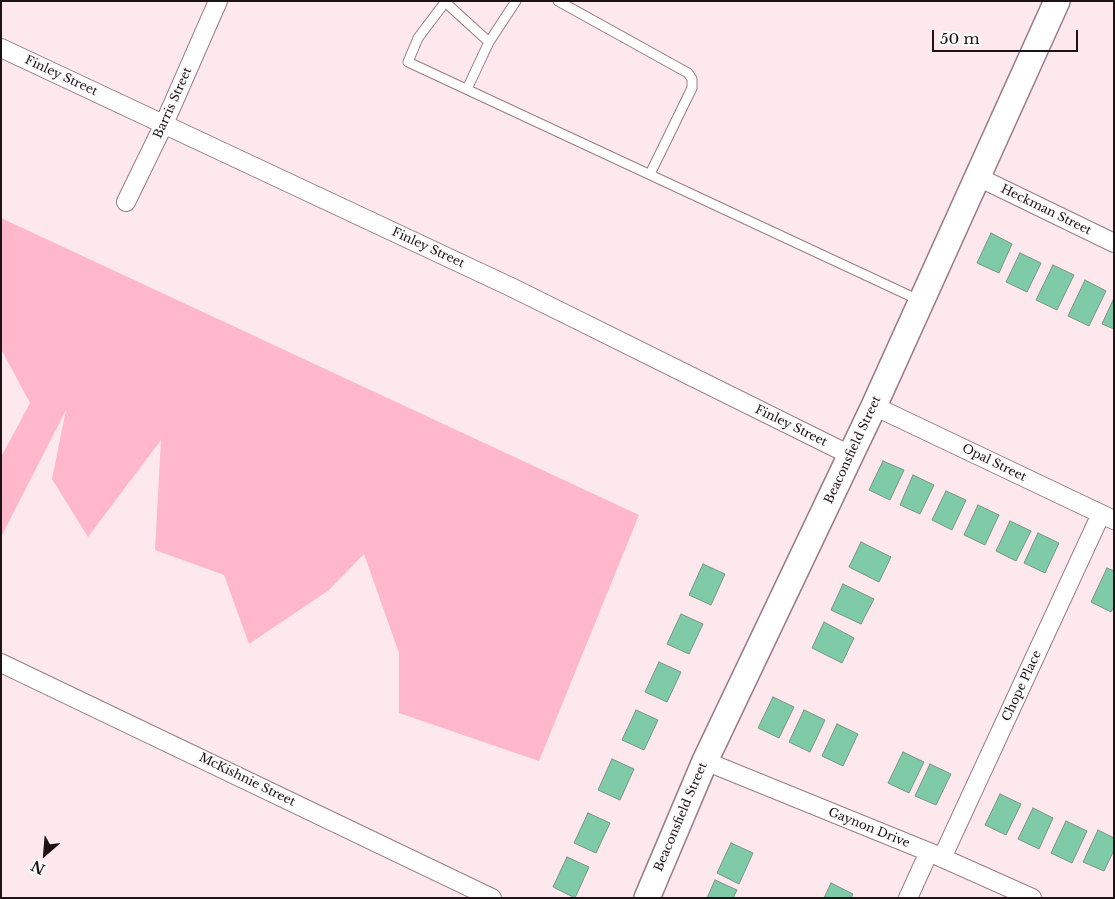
<!DOCTYPE html>
<style>
body{margin:0}
#map{position:relative;width:1115px;height:899px;overflow:hidden;background:#fce8ed;font-family:"Libre Baskerville",serif}
canvas{display:block}
.frame{position:absolute;inset:0;border:2px solid #1d1215;pointer-events:none}
.north{position:absolute;left:20px;top:829px;width:50px;height:50px;-webkit-text-stroke:4px #fbfbfb;paint-order:stroke;rotate:207deg;font-size:14px;font-weight:700;line-height:20px;text-align:center;color:#1d1215}
.north::after{content:'';display:block;margin:auto;width:18px;height:22px;background:#1d1215;clip-path:polygon(50% 0,100% 100%,50% 72%,0 100%)}
.scale{position:absolute;left:932px;top:30px;width:146px;height:22px;box-sizing:border-box;border:2px solid #1d1215;border-top:0;padding-left:6px;font-size:15px;line-height:18px;white-space:nowrap;color:#1d1215;-webkit-text-stroke:4px #fbfbfb;paint-order:stroke}
</style>
<div id="map">
<canvas width="1115" height="899"></canvas>
<div class="frame"></div>
<div class="north">N</div>
<div class="scale">50 m</div>
</div>
<script>
const context = document.querySelector('canvas').getContext('2d');
context.lineJoin = 'round';
function paint(path, color) {
  context.fillStyle = color;
  context.fill(path, 'evenodd');
}
function toPath(rows) {
  const path = new Path2D();
  for (const r of rows) {
    path.moveTo(r[0], r[1]);
    for (let i = 2; i < r.length; i += 2) path.lineTo(r[i], r[i + 1]);
  }
  return path;
}
function trace(path, color, width, dash) {
  context.strokeStyle = color;
  context.lineWidth = width;
  context.lineCap = dash ? 'butt' : 'round';
  context.setLineDash(dash || []);
  context.stroke(path);
}
function label(font, color, halo, rows, align = 'center') {
  context.font = font + ' "Libre Baskerville",serif';
  context.lineWidth = 4;
  context.setLineDash([]);
  context.textBaseline = 'middle';
  context.strokeStyle = halo;
  context.fillStyle = color;
  for (const [text, x, y, turn = 0] of rows) {
    context.save();
    context.translate(x, y);
    context.rotate((+turn || 0) * Math.PI / 180);
    context.textAlign = isNaN(turn) ? turn : align;
    if (halo) context.strokeText(text, 0, 0);
    context.fillText(text, 0, 0);
    context.restore();
  }
}
const green = toPath([
 [1,218,639,515,539,761,399,713,399,653,364,554,329,590,249,644,224,575,155,550,161,440,88,537,52,479,66,410,1,537,1,457,30,403,1,349]
]);
const building = toPath([
 [991,233,1012,244,999,273,977,263,991,233],
 [1020,253,1041,263,1027,292,1006,282,1020,253],
 [1053,265,1074,275,1057,310,1036,300,1053,265],
 [1085,280,1106,291,1089,326,1068,316,1085,280],
 [1114,298,1114,329,1102,324,1114,298],
 [883,461,904,470,890,500,869,490,883,461],
 [913,475,934,485,920,514,900,505,913,475],
 [946,491,966,500,952,530,932,520,946,491],
 [978,505,999,515,985,545,964,535,978,505],
 [1010,521,1031,531,1016,561,996,551,1010,521],
 [1038,533,1059,543,1045,573,1024,563,1038,533],
 [861,542,891,557,879,582,849,567,861,542],
 [703,564,725,574,711,605,689,595,703,564],
 [1107,568,1114,571,1114,606,1111,612,1091,602,1107,568],
 [843,584,874,599,861,624,831,610,843,584],
 [681,614,703,624,689,654,667,644,681,614],
 [824,622,854,638,842,663,812,648,824,622],
 [659,662,681,672,667,702,645,692,659,662],
 [773,697,794,707,779,738,758,728,773,697],
 [636,710,658,720,644,750,622,740,636,710],
 [804,710,825,720,810,752,789,742,804,710],
 [837,724,858,734,843,766,822,756,837,724],
 [903,752,924,762,909,793,888,783,903,752],
 [612,759,634,769,620,800,598,790,612,759],
 [930,764,951,774,936,805,915,796,930,764],
 [1000,794,1021,804,1006,835,985,825,1000,794],
 [1033,808,1053,818,1039,849,1018,839,1033,808],
 [588,813,610,823,596,853,574,843,588,813],
 [1066,821,1087,831,1072,863,1051,853,1066,821],
 [1098,830,1114,838,1114,850,1104,871,1083,862,1098,830],
 [731,843,753,853,739,884,717,873,731,843],
 [567,857,589,867,575,898,553,887,567,857],
 [715,880,737,890,733,898,707,898,715,880],
 [831,883,853,894,851,898,824,898,831,883]
]);
const lane = toPath([
 [446,1,418,38,408,62,921,301],
 [558,1,688,73,692,79,692,88,650,174],
 [445,2,489,42],
 [467,89,489,42,516,1]
]);
const street = toPath([
 [1,48,513,288,850,455],
 [978,177,1114,243],
 [126,202,164,124,218,1],
 [874,406,1114,520],
 [1,663,492,898],
 [705,761,929,852,1032,898],
 [942,858,1101,514],
 [908,898,929,852]
]);
const secondary = toPath([
 [647,898,705,761,874,406,1057,1]
]);
const streetNames = [
 ["Finley Street",61,76,25],
 ["Barris Street",173,103,-66],
 ["Heckman Street",1046,210,26],
 ["Finley Street",428,248,25],
 ["Finley Street",791,426,26],
 ["Beaconsfield Street",853,450,-65],
 ["Opal Street",994,463,26],
 ["Chope Place",1022,686,-65],
 ["McKishnie Street",247,780,26],
 ["Beaconsfield Street",681,817,-67],
 ["Gaynon Drive",869,828,22]
];
paint(green, '#ffb8cb');
paint(building, '#7fcba8');
trace(building, '#799587', 1);
trace(lane, '#9a7c84', 11);
trace(street, '#9a7c84', 20);
trace(secondary, '#9a7c84', 28);
trace(lane, '#fff', 9);
trace(street, '#fff', 18);
trace(secondary, '#fff', 25);
label('12px', '#1d1215', '#fbfbfb', streetNames);
</script>
